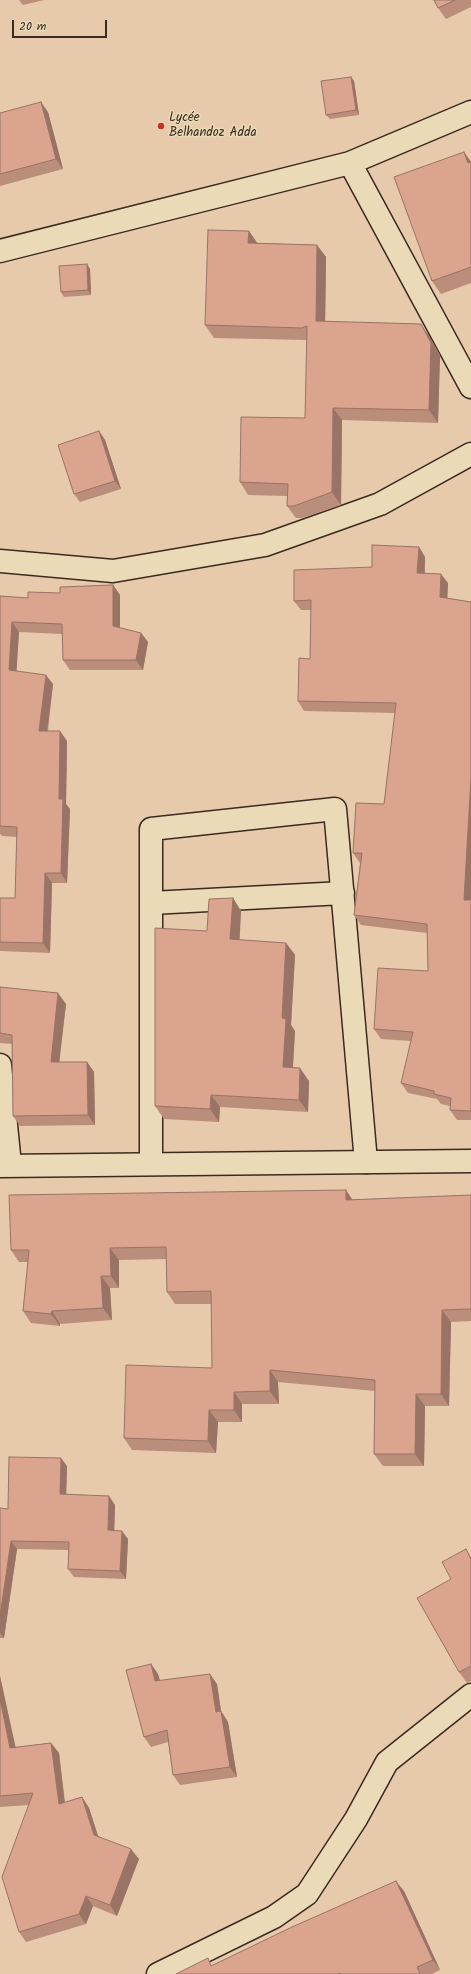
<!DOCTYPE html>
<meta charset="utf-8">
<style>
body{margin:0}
#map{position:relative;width:471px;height:1974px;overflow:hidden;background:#e6caab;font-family:Kalam,sans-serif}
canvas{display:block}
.scale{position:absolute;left:12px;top:20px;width:95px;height:18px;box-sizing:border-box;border:2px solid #3b2a1e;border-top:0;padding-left:5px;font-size:12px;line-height:14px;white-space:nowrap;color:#3b2a1e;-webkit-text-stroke:3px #ebdab7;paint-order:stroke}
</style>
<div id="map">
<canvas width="471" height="1974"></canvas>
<div class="scale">20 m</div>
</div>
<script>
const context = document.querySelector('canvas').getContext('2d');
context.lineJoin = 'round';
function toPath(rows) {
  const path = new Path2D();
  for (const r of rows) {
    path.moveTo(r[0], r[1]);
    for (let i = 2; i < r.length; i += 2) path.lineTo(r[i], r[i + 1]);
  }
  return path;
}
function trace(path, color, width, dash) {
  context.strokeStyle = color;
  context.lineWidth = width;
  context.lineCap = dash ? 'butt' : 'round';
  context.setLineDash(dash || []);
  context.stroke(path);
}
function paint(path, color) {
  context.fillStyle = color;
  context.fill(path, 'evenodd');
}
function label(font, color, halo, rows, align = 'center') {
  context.font = font + ' Kalam,sans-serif';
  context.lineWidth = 3;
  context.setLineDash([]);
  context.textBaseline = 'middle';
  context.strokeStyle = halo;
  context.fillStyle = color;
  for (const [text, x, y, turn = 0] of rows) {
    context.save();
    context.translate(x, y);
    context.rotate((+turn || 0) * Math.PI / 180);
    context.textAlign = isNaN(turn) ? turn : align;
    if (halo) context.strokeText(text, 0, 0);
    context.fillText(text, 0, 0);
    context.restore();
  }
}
const street = toPath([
 [350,163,471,387],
 [0,251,350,163,471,112],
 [0,561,113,571,265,545,380,504,471,454],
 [151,903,343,893],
 [0,1065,10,1165],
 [151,1163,151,829,335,809,366,1162]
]);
const secondary = toPath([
 [0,1166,471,1161],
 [158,1974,274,1917,307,1894,356,1819,387,1762,471,1695]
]);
const wall = toPath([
 [19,0,44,0,23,5],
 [434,0,471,0,471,7,446,19,438,8],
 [351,77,354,81,359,115,330,119,326,115],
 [48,112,63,169,0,186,0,113],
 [464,152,471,162,471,283,441,294,432,281],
 [249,231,257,243,317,245,326,257,325,321,429,336,440,355,438,423,342,420,341,505,302,518,296,518,287,506,287,496,248,495,240,482,305,418,307,340,214,338,205,325],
 [87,264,90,269,91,295,64,297,61,292],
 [99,431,105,440,121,489,80,502,74,494],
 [419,547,425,557,425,573,448,583,447,598,471,602,471,1120,457,1120,450,1110,450,1106,441,1104,437,1099,408,1093,401,1083,411,1041,381,1039,374,1029,428,971,427,933,361,925,354,915,360,863,353,853,384,804,395,713,304,711,298,701,310,659,311,610,301,610,294,601],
 [113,585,120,595,120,628,141,633,148,642,143,670,70,670,63,660,62,634,19,632,16,671,53,684,48,731,60,731,67,741,66,804,70,809,67,883,52,883,50,953,0,951,0,898,15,898,17,837,2,836,0,834,0,596,28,598],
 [233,898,241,911,239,940,286,943,295,955,291,1025,295,1031,293,1068,309,1081,308,1112,220,1107,219,1122,164,1119,155,1106,207,931],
 [0,987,66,1004,59,1062,87,1062,94,1072,95,1125,20,1126,13,1116,12,1044,0,1043],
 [471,1195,471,1321,451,1322,449,1406,425,1406,424,1466,383,1466,374,1454,375,1391,278,1382,279,1404,242,1404,242,1422,218,1422,216,1453,132,1450,124,1438,212,1368,211,1304,175,1304,167,1292,166,1259,119,1260,119,1288,110,1288,112,1320,60,1324,60,1326,31,1323,23,1311,28,1262,19,1262,11,1250,353,1200],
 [67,1466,66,1494,115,1505,114,1530,128,1539,126,1579,74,1577,68,1569,69,1550,17,1549,4,1638,0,1638,0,1508,8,1509],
 [466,1549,471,1557,471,1681,467,1683,459,1672],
 [151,1664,158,1674,160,1681,217,1684,221,1711,228,1722,237,1777,180,1785,173,1775,168,1742,151,1747,144,1737],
 [0,1676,15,1747,51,1743,59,1753,65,1802,82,1797,89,1808,98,1836,139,1859,117,1916,93,1906,86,1924,26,1942,19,1932,29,1805,0,1807],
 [404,1891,440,1970,432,1974,176,1974,213,1966]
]);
const shadedWall = toPath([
 [351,77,354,81,359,115,356,110],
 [41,102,48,112,63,169,56,159],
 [464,152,471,162,471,167,468,163],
 [249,231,258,244,248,243],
 [317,245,326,257,325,333,316,321],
 [87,264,90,269,91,295,88,290],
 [421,324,429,336,440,355,438,423,429,410],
 [333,408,342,420,341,505,332,492],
 [99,431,105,440,121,489,115,481],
 [419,547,425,557,424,582,417,573],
 [441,574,448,583,447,607,440,597],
 [113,585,120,595,120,636,113,626],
 [12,622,19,632,16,680,9,670],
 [141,633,148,642,143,670,136,660],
 [46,675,53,684,46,740,39,731],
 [60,731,67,741,66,804,70,809,67,883,61,873,59,799],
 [471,777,471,909,464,900],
 [45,873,52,883,50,953,43,943],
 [233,898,241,911,239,952,230,939],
 [286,943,295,955,291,1025,295,1031,292,1080,283,1067,282,1018],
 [58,993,66,1004,58,1073,51,1062],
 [87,1062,94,1072,95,1125,88,1115],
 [300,1068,309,1081,308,1112,299,1100],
 [211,1095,220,1107,219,1122,210,1109],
 [346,1190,354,1202,346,1200],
 [110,1248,119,1260,119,1288,111,1276],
 [101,1276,110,1288,112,1320,103,1308],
 [442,1310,451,1322,449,1406,441,1394],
 [52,1311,60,1324,60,1326,51,1314],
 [270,1370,278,1382,279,1404,270,1391],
 [234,1392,242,1404,242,1422,234,1410],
 [416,1394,425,1406,424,1466,415,1454],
 [209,1410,218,1422,216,1453,208,1441],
 [61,1458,67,1466,66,1502,60,1494],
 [109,1496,115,1505,114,1539,108,1530],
 [122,1531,128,1539,126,1579,120,1571],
 [11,1541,17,1549,4,1638,0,1633,0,1616],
 [151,1664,158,1674,163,1691,155,1681],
 [210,1674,217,1684,221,1711,228,1722,237,1777,230,1767,216,1712],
 [0,1676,18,1758,10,1748,0,1699],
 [51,1743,59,1753,66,1814,59,1804],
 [82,1797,89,1808,101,1845,94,1835],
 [131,1849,139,1859,117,1916,110,1905],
 [396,1881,404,1891,440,1970,433,1960],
 [86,1896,93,1906,86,1924,79,1914]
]);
const building = toPath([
 [434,0,455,0,438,8,434,0],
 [351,77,356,110,326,115,321,81,351,77],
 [41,102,56,159,0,174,0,113,41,102],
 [464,152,468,163,471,162,471,267,432,281,394,177,464,152],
 [208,230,249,231,248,243,317,245,316,321,421,324,431,343,429,410,333,408,332,492,294,506,287,506,288,484,240,482,241,417,305,418,307,326,302,328,205,325,208,230],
 [87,264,88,290,61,292,59,266,87,264],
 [99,431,115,481,74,494,58,445,99,431],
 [372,545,419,547,417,573,441,574,440,597,471,602,471,777,464,900,471,900,471,1111,450,1110,451,1098,434,1094,434,1091,401,1083,413,1032,374,1029,378,968,428,971,427,924,354,915,362,853,353,853,356,803,384,804,396,703,298,701,299,658,310,659,311,600,294,601,294,570,372,567,372,545],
 [113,585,113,626,141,633,136,660,63,660,62,624,12,622,9,670,46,675,39,731,60,731,59,799,63,799,61,873,45,873,43,943,0,942,0,898,15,898,17,827,0,826,0,596,28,598,28,592,60,593,60,587,113,585],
 [233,898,230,939,286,943,282,1018,286,1019,283,1067,300,1068,299,1100,211,1095,210,1109,155,1106,155,928,207,931,209,899,233,898],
 [0,987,58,993,51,1062,87,1062,88,1115,13,1116,12,1035,0,1033,0,987],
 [346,1190,346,1200,471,1195,471,1309,442,1310,441,1394,416,1394,415,1454,374,1454,375,1380,270,1370,270,1391,234,1392,234,1410,209,1410,208,1441,124,1438,126,1365,212,1368,211,1291,167,1292,166,1247,110,1248,111,1276,101,1276,103,1308,52,1311,51,1314,23,1311,29,1250,11,1250,9,1195,346,1190],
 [9,1457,61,1458,60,1494,109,1496,108,1530,122,1531,120,1571,68,1569,69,1542,11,1541,0,1616,0,1508,8,1509,9,1457],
 [466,1549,471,1559,471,1666,459,1672,417,1598,451,1579,442,1562,466,1549],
 [151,1664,155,1681,210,1674,216,1712,221,1711,230,1767,173,1775,167,1730,144,1737,126,1670,151,1664],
 [0,1699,10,1748,51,1743,59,1804,82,1797,94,1835,131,1849,110,1905,86,1896,79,1914,19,1932,2,1877,33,1793,0,1796,0,1699],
 [396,1881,433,1960,417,1967,420,1974,341,1974,340,1973,338,1974,176,1974,208,1958,211,1966,292,1927,396,1881]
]);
const markers = [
 [161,126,4,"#c8321e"]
];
const poiNames = [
 ["Lycée",169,119],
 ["Belhandoz Adda",169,134]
];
trace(street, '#3b2a1e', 25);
trace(secondary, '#3b2a1e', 25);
trace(street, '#ebdab7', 22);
trace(secondary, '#ebdab7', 22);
paint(wall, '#bb8d7b');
paint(shadedWall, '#997364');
paint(building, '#daa48f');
trace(building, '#997364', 1);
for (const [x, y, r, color] of markers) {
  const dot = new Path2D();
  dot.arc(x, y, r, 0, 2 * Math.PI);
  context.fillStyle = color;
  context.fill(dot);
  trace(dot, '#ebdab7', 1.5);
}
label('13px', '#3b2a1e', '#ebdab7', poiNames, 'left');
</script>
